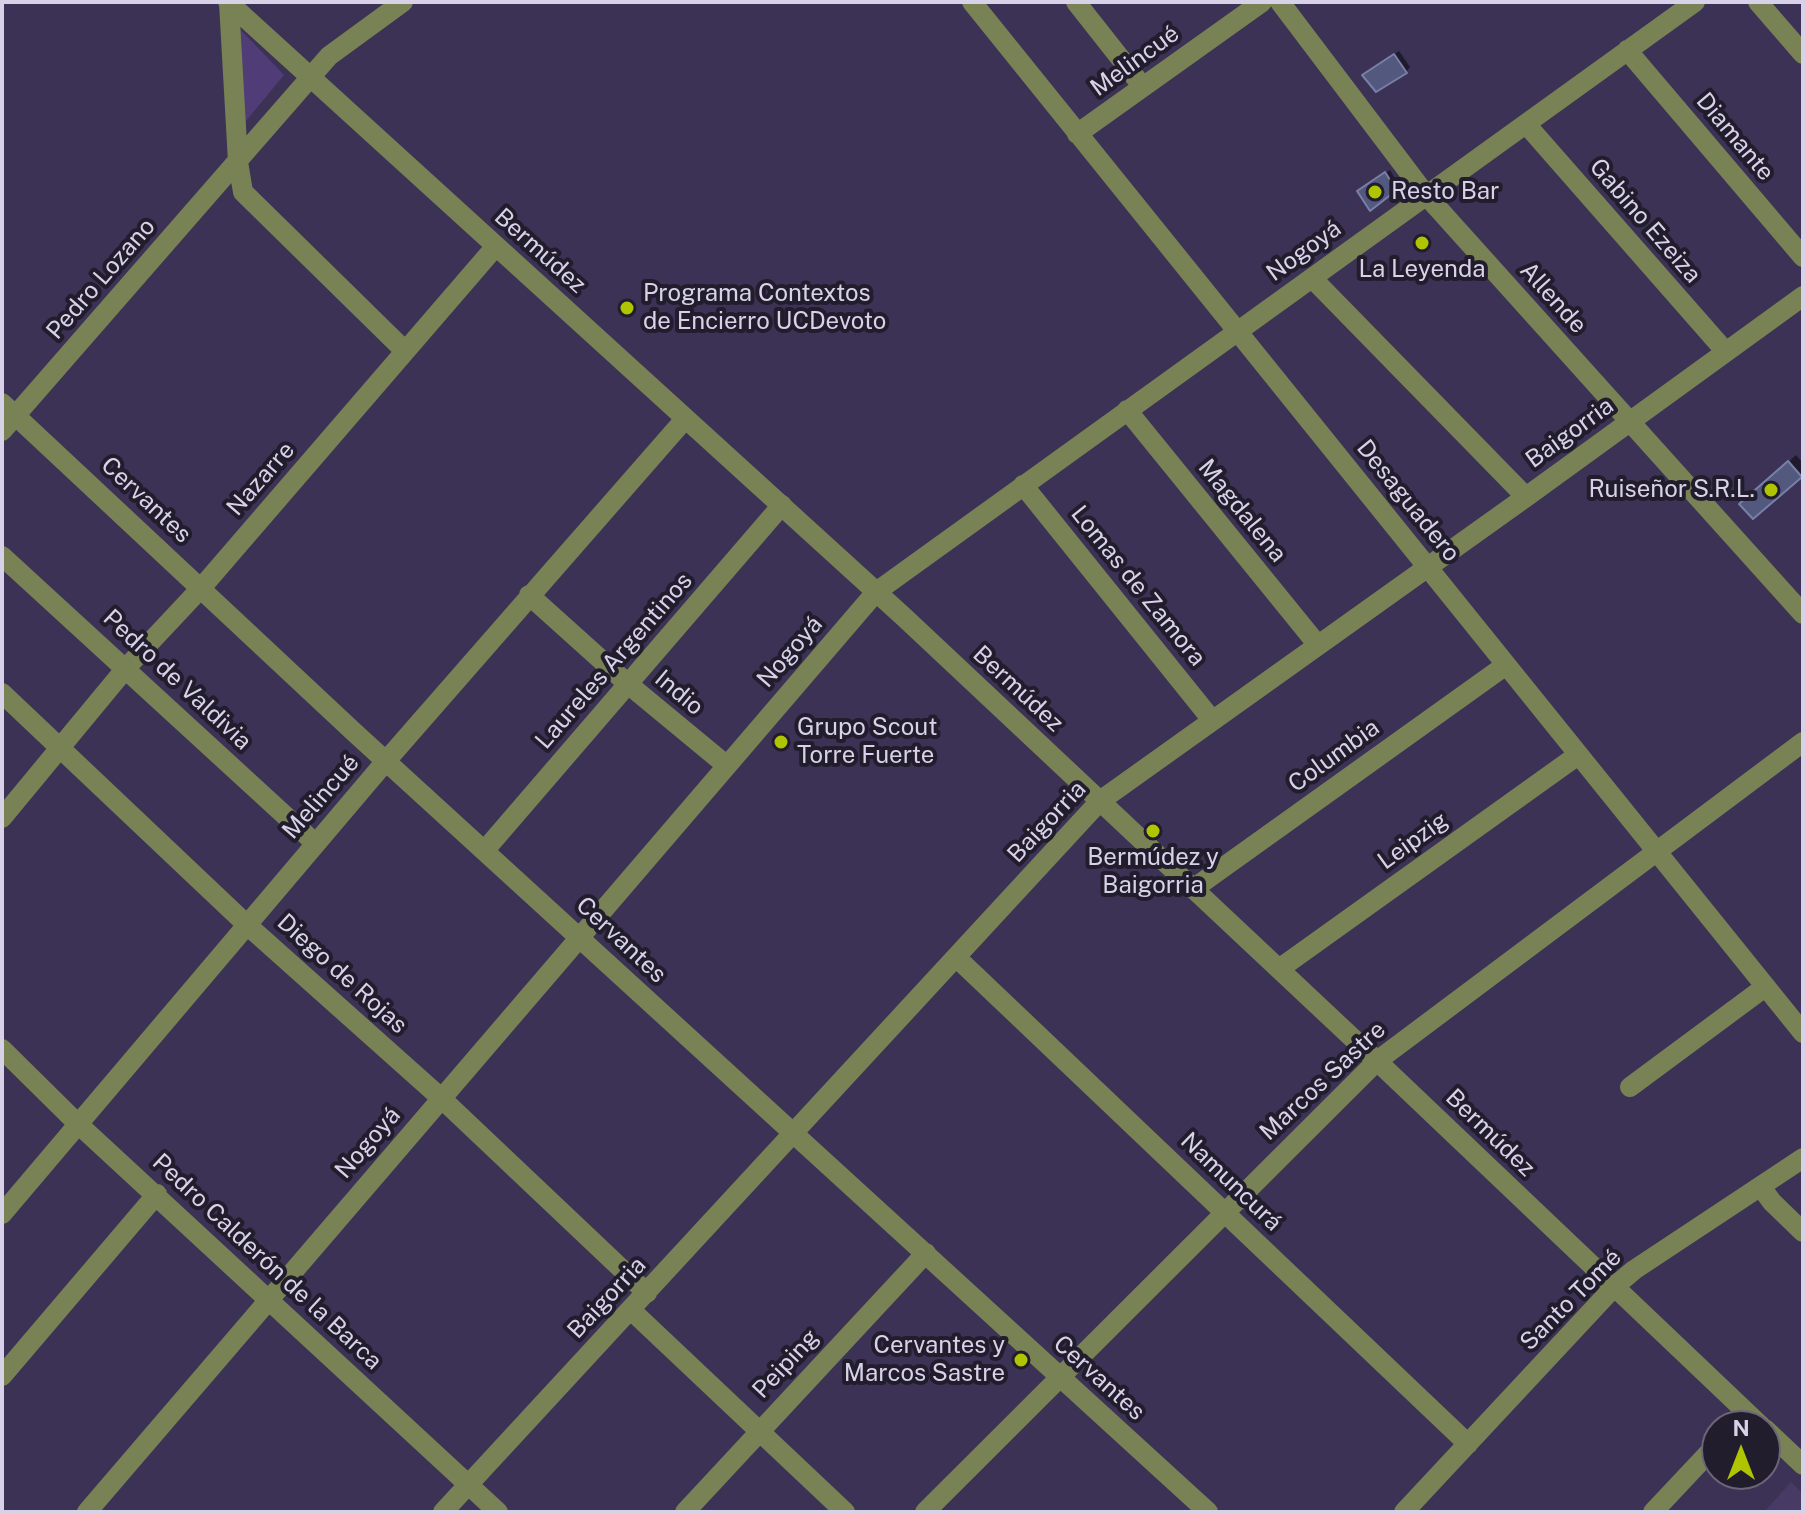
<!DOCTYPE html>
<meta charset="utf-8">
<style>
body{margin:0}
#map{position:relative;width:1805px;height:1514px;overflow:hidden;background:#3c3255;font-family:"Public Sans",sans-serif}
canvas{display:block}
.frame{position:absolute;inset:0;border:4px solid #d8d2e9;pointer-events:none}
.north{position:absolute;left:1701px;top:1410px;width:80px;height:80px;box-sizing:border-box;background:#221d2d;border:2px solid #6b6578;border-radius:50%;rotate:0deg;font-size:22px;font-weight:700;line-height:32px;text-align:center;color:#d8d2e9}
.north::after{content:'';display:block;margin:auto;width:28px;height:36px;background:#b0c501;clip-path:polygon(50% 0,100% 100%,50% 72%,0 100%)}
</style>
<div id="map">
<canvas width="1805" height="1514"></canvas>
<div class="frame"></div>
<div class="north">N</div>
</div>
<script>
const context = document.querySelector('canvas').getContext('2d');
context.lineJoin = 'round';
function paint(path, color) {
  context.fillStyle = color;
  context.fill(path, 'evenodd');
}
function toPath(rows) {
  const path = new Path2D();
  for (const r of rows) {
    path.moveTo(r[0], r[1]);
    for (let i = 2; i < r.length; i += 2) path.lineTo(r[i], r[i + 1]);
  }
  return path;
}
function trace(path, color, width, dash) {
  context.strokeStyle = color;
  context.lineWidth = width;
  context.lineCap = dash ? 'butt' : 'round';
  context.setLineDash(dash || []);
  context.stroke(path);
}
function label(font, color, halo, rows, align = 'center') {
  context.font = font + ' "Public Sans",sans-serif';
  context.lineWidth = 8;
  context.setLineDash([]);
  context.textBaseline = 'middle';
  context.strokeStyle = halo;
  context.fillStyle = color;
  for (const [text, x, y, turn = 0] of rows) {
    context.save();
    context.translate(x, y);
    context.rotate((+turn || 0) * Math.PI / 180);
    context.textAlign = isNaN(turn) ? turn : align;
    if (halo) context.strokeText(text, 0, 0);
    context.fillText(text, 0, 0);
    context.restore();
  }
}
const built = toPath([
 [1791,1482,1803,1494,1802,1512,1764,1512]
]);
const green = toPath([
 [239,28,284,75,236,133]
]);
const shadow = toPath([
 [1399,51,1410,67,1406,72,1368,71],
 [1390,170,1397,182,1393,191,1364,187],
 [1796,455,1803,463,1803,473,1753,517,1749,497]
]);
const building = toPath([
 [1394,54,1407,73,1376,92,1362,75,1394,54],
 [1385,172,1392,183,1393,193,1370,211,1357,191,1385,172],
 [1788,461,1802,477,1753,519,1739,504,1788,461]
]);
const minor = toPath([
 [228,2,905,618,1377,1061,1761,1426],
 [972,2,1803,1033],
 [1076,2,1143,87],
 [1280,2,1426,195,1803,614],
 [1758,2,1803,54],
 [229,3,238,162,243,192,405,351],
 [1627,50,1803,257],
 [1526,124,1726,352],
 [1077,134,1262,2],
 [1312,278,1526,497],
 [2,403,355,733,1208,1512],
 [1127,410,1317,644],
 [2,431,329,56,403,2],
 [1023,485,1212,720],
 [2,556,315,843],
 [529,595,628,684,726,765],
 [2,693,246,924,441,1098,647,1293],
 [2,818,126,668,202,587,496,246],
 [485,850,782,505],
 [1193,889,1506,665],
 [957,958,1468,1444],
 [1279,969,1578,755],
 [2,1049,77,1123,498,1512],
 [1630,1087,1765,987],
 [1761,1187,1772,1202,1803,1232],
 [2,1214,386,761,685,419],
 [631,1310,845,1512],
 [2,1376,157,1194],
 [1765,1429,1803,1465],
 [87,1512,876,592,1695,2],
 [443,1512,1100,801,1526,497,1803,296],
 [685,1512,926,1253],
 [925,1512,1377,1061,1803,742],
 [1404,1512,1615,1286,1634,1270,1803,1158],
 [1653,1512,1717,1444]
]);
const markers = [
 [1375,192,8,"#b0c501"],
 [1422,243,8,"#b0c501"],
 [627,308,8,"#b0c501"],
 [1771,490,8,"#b0c501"],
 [781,742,8,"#b0c501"],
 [1153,831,8,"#b0c501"],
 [1021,1360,8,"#b0c501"]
];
const streetNames = [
 ["Melincué",1135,61,-36],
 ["Diamante",1735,137,50],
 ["Gabino Ezeiza",1645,221,49],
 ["Bermúdez",540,251,42],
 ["Nogoyá",1304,251,-36],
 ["Pedro Lozano",101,279,-49],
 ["Allende",1553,298,48],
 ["Baigorria",1570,433,-36],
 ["Nazarre",261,479,-49],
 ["Cervantes",146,500,43],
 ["Desaguadero",1408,501,51],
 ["Magdalena",1242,511,51],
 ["Lomas de Zamora",1138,586,51],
 ["Nogoyá",790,652,-49],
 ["Laureles Argentinos",614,661,-49],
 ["Pedro de Valdivia",177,680,43],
 ["Bermúdez",1018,689,43],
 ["Indio",679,693,40],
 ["Columbia",1334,756,-36],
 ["Melincué",321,797,-49],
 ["Baigorria",1047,822,-47],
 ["Leipzig",1413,841,-36],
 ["Cervantes",621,940,43],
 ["Diego de Rojas",342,974,42],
 ["Marcos Sastre",1323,1081,-43],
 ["Bermúdez",1490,1133,44],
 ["Nogoyá",368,1143,-49],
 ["Namuncurá",1231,1182,44],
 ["Pedro Calderón de la Barca",267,1262,43],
 ["Baigorria",607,1298,-47],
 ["Santo Tomé",1571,1300,-45],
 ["Peiping",786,1364,-47],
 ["Cervantes",1099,1378,42]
];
const poiNames = [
 ["Resto Bar",1391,192],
 ["La Leyenda",1422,270,"center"],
 ["Programa Contextos",643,294],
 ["de Encierro UCDevoto",643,322],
 ["Ruiseñor S.R.L.",1755,490,"right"],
 ["Grupo Scout",797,728],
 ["Torre Fuerte",797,756],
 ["Bermúdez y",1153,858,"center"],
 ["Baigorria",1153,886,"center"],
 ["Cervantes y",1005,1346,"right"],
 ["Marcos Sastre",1005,1374,"right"]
];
paint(built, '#473a64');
paint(green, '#503c77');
paint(shadow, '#0007');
paint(building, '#52587e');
trace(building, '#7980a8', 2);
trace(minor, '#798254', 20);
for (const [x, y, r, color] of markers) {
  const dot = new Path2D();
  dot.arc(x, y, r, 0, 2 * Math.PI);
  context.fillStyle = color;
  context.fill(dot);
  trace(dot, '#221d2d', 3);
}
label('24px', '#d8d2e9', '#221d2d', streetNames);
label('24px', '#d8d2e9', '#221d2d', poiNames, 'left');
</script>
